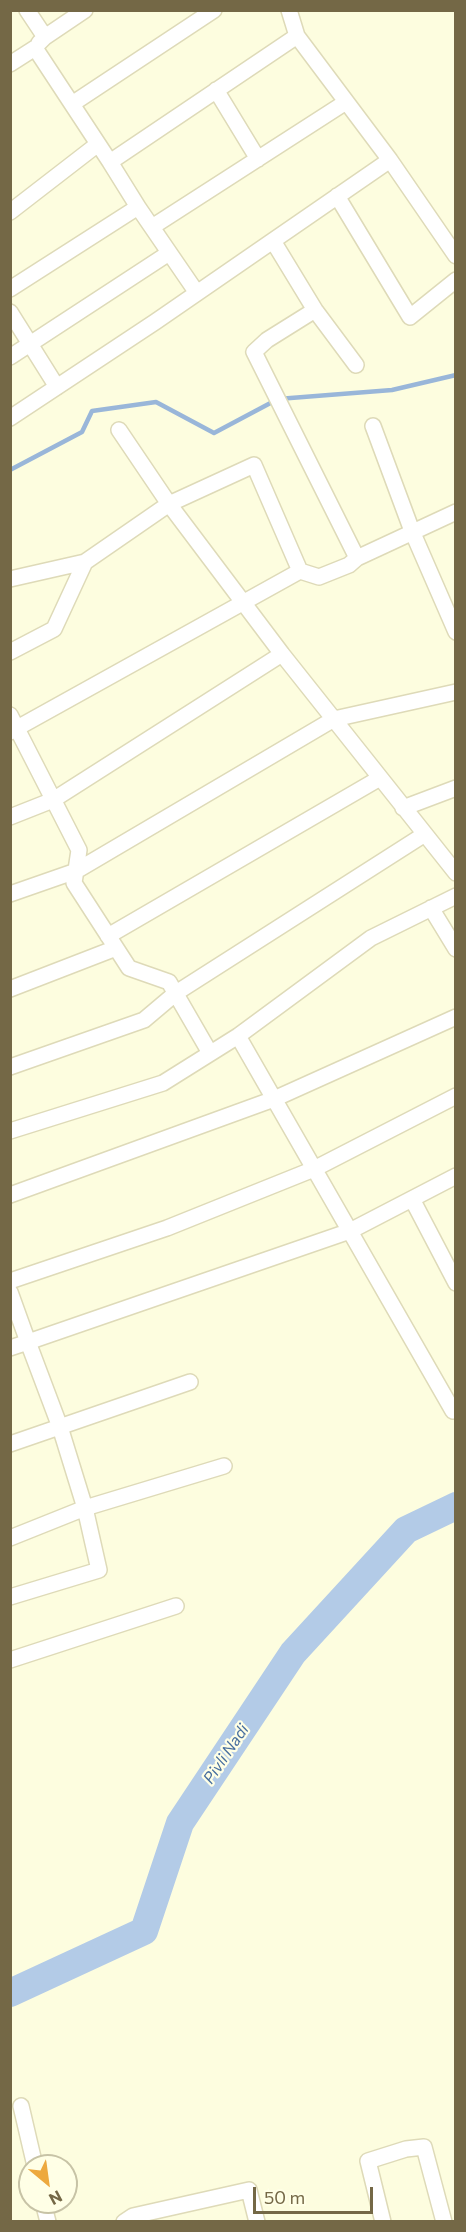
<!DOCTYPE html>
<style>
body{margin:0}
#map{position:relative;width:466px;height:2232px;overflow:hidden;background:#fdfddf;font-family:Commissioner,sans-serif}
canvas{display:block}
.frame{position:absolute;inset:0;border:12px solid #746846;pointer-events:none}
.north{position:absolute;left:18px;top:2154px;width:60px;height:60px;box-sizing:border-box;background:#ffffe6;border:2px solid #c7c3a6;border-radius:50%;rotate:151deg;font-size:16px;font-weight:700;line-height:24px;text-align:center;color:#746846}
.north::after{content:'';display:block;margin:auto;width:21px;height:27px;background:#eda93e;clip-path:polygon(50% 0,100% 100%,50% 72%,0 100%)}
.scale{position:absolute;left:253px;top:2187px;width:120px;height:27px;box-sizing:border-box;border:3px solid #746846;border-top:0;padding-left:8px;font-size:18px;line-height:21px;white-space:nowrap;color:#746846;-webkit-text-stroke:4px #ffffe6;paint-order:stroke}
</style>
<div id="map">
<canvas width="466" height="2232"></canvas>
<div class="frame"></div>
<div class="north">N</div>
<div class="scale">50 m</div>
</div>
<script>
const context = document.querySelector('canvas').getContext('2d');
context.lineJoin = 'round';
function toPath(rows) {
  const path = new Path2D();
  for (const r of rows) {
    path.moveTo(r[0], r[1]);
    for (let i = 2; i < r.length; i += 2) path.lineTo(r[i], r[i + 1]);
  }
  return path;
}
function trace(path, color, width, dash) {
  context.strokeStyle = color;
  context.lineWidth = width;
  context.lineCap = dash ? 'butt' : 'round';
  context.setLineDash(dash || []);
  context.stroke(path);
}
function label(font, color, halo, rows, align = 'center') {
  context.font = font + ' Commissioner,sans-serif';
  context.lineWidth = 4.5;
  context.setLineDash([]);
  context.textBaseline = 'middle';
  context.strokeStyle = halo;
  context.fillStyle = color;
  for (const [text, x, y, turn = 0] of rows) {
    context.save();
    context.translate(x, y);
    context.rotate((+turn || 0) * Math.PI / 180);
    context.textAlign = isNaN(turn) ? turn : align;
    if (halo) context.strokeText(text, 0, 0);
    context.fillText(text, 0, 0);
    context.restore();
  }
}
const stream = toPath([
 [10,470,82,432,92,411,156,402,214,433,278,399,392,390,456,375]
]);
const river = toPath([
 [10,1993,144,1931,180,1823,293,1653,406,1530,456,1506]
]);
const street = toPath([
 [27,10,45,37,39,43],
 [289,10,297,36],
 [45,37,85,10],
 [10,64,35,48,110,162,297,36,390,160,155,322,10,418],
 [216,90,258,159],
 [72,104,214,10],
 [390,160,456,256],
 [337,196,410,317,456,280],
 [138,207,197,293],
 [10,212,98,144],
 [152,227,346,102],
 [273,241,315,310,356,365],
 [10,289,138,207,110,162],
 [315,310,267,340,254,352,357,558],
 [10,312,57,387],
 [10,357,169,253],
 [373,426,412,531,456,632],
 [119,430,169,504,254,465,300,571],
 [10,579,85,562],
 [10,652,54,629,85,562,169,504,282,654,456,873],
 [10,715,79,850,74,883,129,968,169,982,210,1053],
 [10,732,300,571,319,577,349,565,357,558,456,512],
 [403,808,456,788],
 [10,817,53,800,282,654],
 [10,894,76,871,334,719,456,692],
 [431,908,456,949],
 [108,936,380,778],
 [10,989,116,948],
 [238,1036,453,1411],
 [10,1067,144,1020,176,993,425,834],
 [10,1131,163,1083,238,1036,371,938,456,896],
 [10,1195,274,1099,456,1017],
 [412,1199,456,1283],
 [10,1281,167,1228,314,1169,456,1096],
 [10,1292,28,1342,350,1231,456,1176],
 [10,1348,28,1342,60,1427,85,1508,99,1570,10,1597],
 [10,1444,190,1382],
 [10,1538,85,1508,224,1466],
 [10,1660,176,1606],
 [21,2106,35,2166],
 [43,2202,48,2222],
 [124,2222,133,2216,249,2190,257,2222],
 [383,2222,368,2161,406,2149,424,2147,444,2222]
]);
const waterNames = [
 ["Pivli Nadi",226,1754,-56]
];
trace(stream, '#99b6d9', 4.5);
trace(river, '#b3cbe7', 28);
trace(street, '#dedab8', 18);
trace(street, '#fff', 15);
label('italic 16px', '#476e9e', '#ffffe6', waterNames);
</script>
